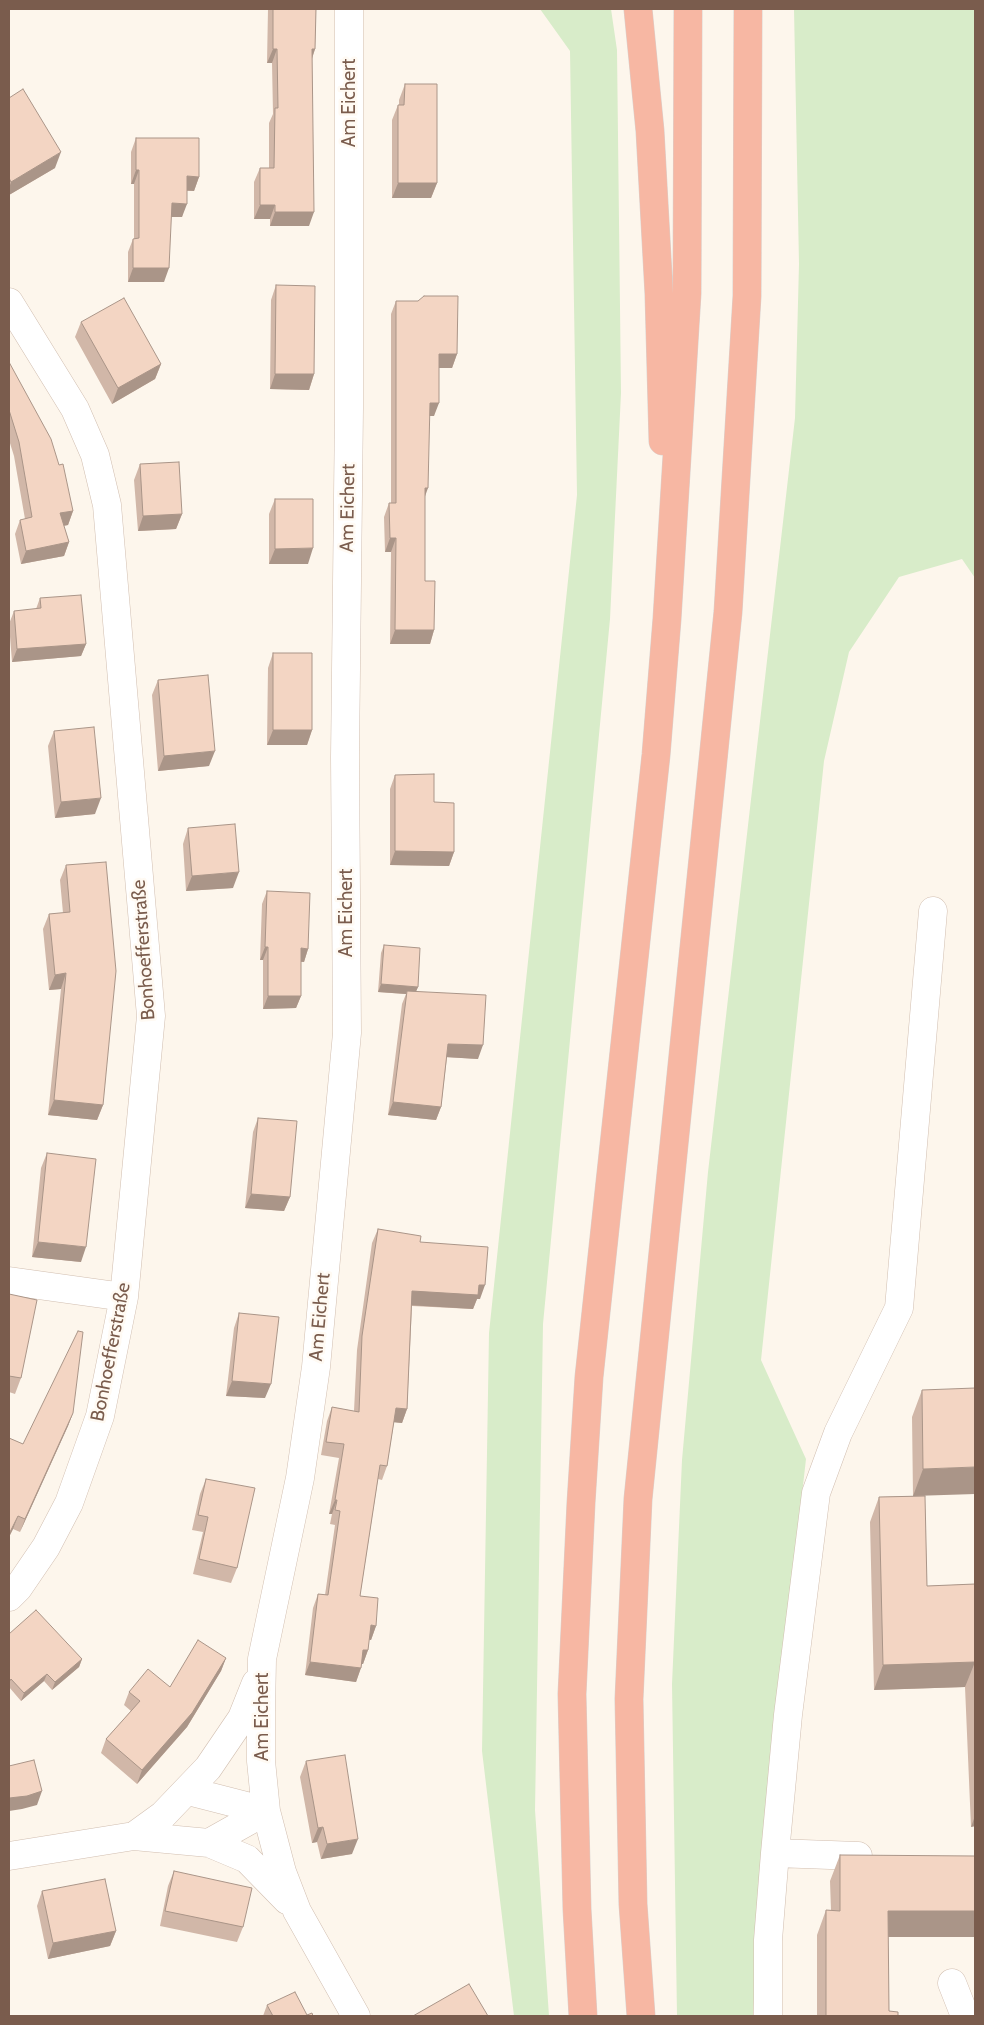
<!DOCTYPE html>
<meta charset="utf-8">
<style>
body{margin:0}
#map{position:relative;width:984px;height:2025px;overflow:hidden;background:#fdf6ec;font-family:Cabin,sans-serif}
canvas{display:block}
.frame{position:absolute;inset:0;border:10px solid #7a5c4d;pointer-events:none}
</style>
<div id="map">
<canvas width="984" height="2025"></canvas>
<div class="frame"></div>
</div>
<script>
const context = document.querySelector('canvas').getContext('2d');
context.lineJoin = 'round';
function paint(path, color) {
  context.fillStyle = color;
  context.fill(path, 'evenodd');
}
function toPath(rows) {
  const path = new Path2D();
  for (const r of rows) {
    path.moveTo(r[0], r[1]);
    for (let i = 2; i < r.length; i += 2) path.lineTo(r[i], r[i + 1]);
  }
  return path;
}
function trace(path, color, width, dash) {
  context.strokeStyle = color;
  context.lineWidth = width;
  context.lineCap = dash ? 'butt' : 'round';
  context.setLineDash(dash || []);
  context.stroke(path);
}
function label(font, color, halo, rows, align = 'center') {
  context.font = font + ' Cabin,sans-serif';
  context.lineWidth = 5;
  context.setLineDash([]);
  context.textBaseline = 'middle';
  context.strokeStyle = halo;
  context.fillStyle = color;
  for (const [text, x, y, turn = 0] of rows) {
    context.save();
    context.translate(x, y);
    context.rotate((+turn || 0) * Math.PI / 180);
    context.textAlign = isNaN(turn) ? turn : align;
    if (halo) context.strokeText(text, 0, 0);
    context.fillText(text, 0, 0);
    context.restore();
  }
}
const green = toPath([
 [540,9,611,9,617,50,621,393,610,619,543,1324,535,1810,549,2016,514,2016,482,1751,489,1333,577,495,570,51],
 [794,9,975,9,975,578,962,559,899,577,849,652,824,761,761,1360,806,1459,762,1847,753,2016,677,2016,672,1684,682,1460,708,1172,795,418,799,264]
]);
const minor = toPath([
 [349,9,349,408,345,757,347,1033,316,1367,300,1478,262,1659,261,1712,261,1761,266,1811,282,1872,297,1911,356,2016],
 [9,302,75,409,95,455,107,505,151,1016,124,1297,100,1416,69,1503,46,1547,18,1588,9,1597],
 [9,1281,124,1297],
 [188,1791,266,1811],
 [134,1836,163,1815,208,1768,242,1718,256,1683],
 [209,1843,266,1811],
 [775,1853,858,1856],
 [9,1856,134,1836,209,1843,247,1859,287,1900],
 [952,1983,965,2016],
 [768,2016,768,1940,775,1853,788,1715,816,1493,838,1433,899,1308,933,911]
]);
const highway = toPath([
 [638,9,650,131,659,294,663,441],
 [583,2016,577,1909,572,1694,581,1503,589,1377,656,755,667,619,687,293,688,9],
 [641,2016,633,1904,629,1699,638,1499,728,612,747,296,748,9]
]);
const wall = toPath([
 [268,9,316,9,315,49,312,59,309,226,270,226,270,219,254,219,254,182,260,168,269,168,269,123,273,114,272,63,267,63],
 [405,84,437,183,431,198,392,198,392,120,398,105,399,105,399,100],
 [9,98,55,168,9,195],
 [136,138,199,177,194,191,187,191,182,217,171,217,164,282,128,282,128,252,133,239,134,239,134,184,131,184,131,152],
 [276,285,314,374,309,390,270,389,271,300],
 [396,301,457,354,452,368,439,368,434,416,429,416,425,498,425,581,434,630,430,644,390,644,391,552,385,552,384,517,389,503,391,503,391,314],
 [81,322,161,364,155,379,112,404,75,337],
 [9,362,73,511,68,525,64,526,69,542,64,556,21,564,15,534,20,520,25,519,14,456,9,440],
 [140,464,182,514,176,529,138,531,134,480],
 [275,499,308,564,269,564,269,514],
 [40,598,86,644,81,656,12,662,9,624,14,611,36,609],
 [273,653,312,730,307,745,267,745,268,668],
 [158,680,209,766,158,771,152,695],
 [54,731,95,814,55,818,48,746],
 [395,775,434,802,454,852,449,866,390,865,390,789],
 [188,828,233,888,186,891,183,844],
 [66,865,103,1105,97,1120,48,1115,61,989,49,990,43,929,49,914,63,913,60,880],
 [267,891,308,949,304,962,301,962,301,996,296,1008,263,1009,263,960,260,960,262,904],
 [384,945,418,987,416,991,478,1059,447,1057,441,1107,436,1120,388,1115,402,1004,406,994,378,992,381,953],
 [258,1118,290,1197,284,1211,245,1208,253,1132],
 [47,1153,81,1262,32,1257,41,1168],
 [378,1229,420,1242,480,1299,477,1299,473,1309,412,1306,407,1409,402,1423,394,1422,387,1466,382,1480,378,1479,360,1596,376,1626,371,1640,369,1639,368,1650,363,1664,362,1664,356,1682,305,1675,313,1608,318,1594,325,1595,335,1525,330,1524,332,1514,329,1514,339,1458,321,1455,327,1421,332,1407,354,1411,357,1350,372,1243],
 [9,1294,21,1378,15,1394,9,1392],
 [239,1313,265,1398,226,1396,234,1328],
 [922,1390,927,1586,975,1584,975,1826,971,1827,965,1687,874,1690,870,1522,879,1497,913,1496,912,1417],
 [73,1413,68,1426,20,1532,13,1529,9,1537,9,1438,23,1444],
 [206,1479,237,1568,231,1583,193,1574,203,1532,192,1530,200,1494],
 [9,1634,82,1659,79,1667,52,1690,44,1681,21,1701,9,1687],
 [226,1658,221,1671,187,1727,137,1784,101,1753,106,1739,131,1711,124,1705,129,1692,170,1687],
 [306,1761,352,1854,321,1859,317,1842,312,1843,300,1777],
 [840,1855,975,1937,888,1937,889,2011,898,2016,817,2016,817,1935,826,1910,831,1910,830,1881],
 [174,1871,243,1927,237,1942,160,1926,168,1886],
 [42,1891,116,1931,110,1946,48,1959,37,1906],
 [267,2005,307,2015,313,2016,263,2016]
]);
const shadedWall = toPath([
 [273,49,277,49,272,63,267,63],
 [312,49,315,49,310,64],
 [61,152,55,168,9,195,9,188,11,182],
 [136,170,139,170,134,184,131,184],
 [187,176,199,177,194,191,182,190],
 [398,183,437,183,431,198,392,198],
 [172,203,187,204,182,217,167,217],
 [260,205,275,205,270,219,254,219],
 [275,212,314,212,309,226,270,226],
 [133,268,169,268,164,282,128,282],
 [439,354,457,354,452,368,434,368],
 [161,364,155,379,112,404,118,388],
 [275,374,314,374,309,390,270,389],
 [430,403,439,403,434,416,425,416],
 [425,488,428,488,423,502],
 [73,511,68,525,55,527,60,513],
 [182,514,176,529,138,531,143,516],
 [390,538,396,538,391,552,385,552],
 [69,542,64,556,21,564,26,551],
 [313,548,308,564,269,564,275,549],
 [395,630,434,630,430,644,390,644],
 [86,644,81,656,12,662,17,649],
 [273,730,312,730,307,745,267,745],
 [215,751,209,766,158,771,164,756],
 [101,798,95,814,55,818,61,802],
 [395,851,454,852,449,866,390,865],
 [239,872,233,888,186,891,192,876],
 [265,947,268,947,263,960,260,960],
 [301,948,308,949,304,962,296,961],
 [66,973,61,989,49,990,55,975],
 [381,984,418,987,415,994,407,991,406,994,378,992],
 [268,996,301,996,296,1008,263,1009],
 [448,1044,483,1045,478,1059,444,1057],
 [54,1100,103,1105,97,1120,48,1115],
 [393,1102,441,1107,436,1120,388,1115],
 [251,1194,290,1197,284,1211,245,1208],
 [38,1242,86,1247,81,1262,32,1257],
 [479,1285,485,1285,480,1299,477,1299,473,1309,407,1305,412,1291],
 [232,1381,271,1384,265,1398,226,1396],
 [396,1408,407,1409,402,1423,391,1422],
 [73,1413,68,1426,20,1532,25,1519],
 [975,1467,975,1494,913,1496,923,1469],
 [335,1500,337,1500,332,1514,329,1514],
 [18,1516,13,1529,9,1537,9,1534],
 [371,1625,376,1626,371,1640,366,1639],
 [363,1650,368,1650,363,1664,358,1664],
 [226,1658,221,1671,187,1727,137,1784,142,1770],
 [82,1659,79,1667,52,1690,55,1682],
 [310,1662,361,1668,356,1682,305,1675],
 [975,1662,965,1687,874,1690,883,1665],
 [47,1674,44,1681,21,1701,24,1693],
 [42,1791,37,1805,22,1809,9,1811,9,1798],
 [975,1816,975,1826,971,1827],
 [323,1827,317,1842,312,1843,318,1828],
 [358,1839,352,1854,321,1859,327,1844],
 [888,1911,975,1911,975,1937,879,1937],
 [116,1931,110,1946,48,1959,53,1943]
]);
const building = toPath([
 [273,9,316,9,315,49,312,49,314,212,275,212,275,205,260,205,260,168,274,168,275,108,278,108,277,49,273,49,273,9],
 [405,84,437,84,437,183,398,183,398,105,404,105,405,84],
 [23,89,61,152,11,182,9,178,9,98,23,89],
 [136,138,199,138,199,177,187,176,187,204,172,203,169,268,133,268,133,239,139,238,139,170,136,170,136,138],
 [276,285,315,286,314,374,275,374,276,285],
 [424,296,458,296,457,354,439,354,439,403,430,403,428,488,425,488,425,581,435,581,434,630,395,630,396,538,390,538,389,503,396,503,396,301,418,301,424,296],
 [124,298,161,364,118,388,81,322,124,298],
 [9,362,51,439,59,465,63,464,73,511,60,513,69,542,26,551,20,520,32,517,19,442,9,410,9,362],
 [179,462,182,514,143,516,140,464,179,462],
 [275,499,313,499,313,548,275,549,275,499],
 [81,595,86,644,17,649,14,611,41,608,40,598,81,595],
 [273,653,312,653,312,730,273,730,273,653],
 [208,675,215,751,164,756,158,680,208,675],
 [94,727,101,798,61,802,54,731,94,727],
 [434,774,434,802,454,803,454,852,395,851,395,775,434,774],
 [235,824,239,872,192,876,188,828,235,824],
 [106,862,116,971,103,1105,54,1100,66,973,55,975,49,914,70,912,66,865,106,862],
 [267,891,310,893,308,949,301,948,301,996,268,996,268,947,265,947,267,891],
 [384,945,420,948,418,987,381,984,384,945],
 [407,991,486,995,483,1045,448,1044,441,1107,393,1102,407,991],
 [258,1118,297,1121,290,1197,251,1194,258,1118],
 [47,1153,96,1159,86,1247,38,1242,47,1153],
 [378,1229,421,1236,420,1242,488,1247,485,1285,479,1285,478,1295,412,1291,407,1409,396,1408,387,1466,380,1465,360,1596,378,1598,376,1626,371,1625,368,1650,363,1650,361,1668,310,1662,318,1594,328,1595,340,1511,335,1510,337,1500,335,1500,344,1444,326,1442,332,1407,359,1412,362,1336,378,1229],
 [9,1294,37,1300,21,1378,9,1376,9,1294],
 [239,1313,279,1317,271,1384,232,1381,239,1313],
 [78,1331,83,1332,73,1413,25,1519,18,1516,9,1534,9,1438,23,1444,78,1331],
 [975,1388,975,1467,923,1469,922,1390,975,1388],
 [206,1479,255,1488,237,1568,199,1559,208,1517,198,1515,206,1479],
 [925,1496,927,1586,975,1584,975,1674,975,1662,883,1665,879,1497,925,1496],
 [36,1610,82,1659,55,1682,47,1674,24,1693,11,1679,9,1682,9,1634,36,1610],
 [198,1640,226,1658,192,1713,142,1770,106,1739,140,1701,129,1692,148,1669,170,1687,198,1640],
 [345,1755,358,1839,327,1844,323,1827,318,1828,306,1761,345,1755],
 [34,1760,42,1791,27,1796,9,1798,9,1766,34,1760],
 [840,1855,975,1856,975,1911,888,1911,889,2011,898,2012,898,2016,826,2016,826,1910,840,1911,840,1855],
 [174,1871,252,1888,243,1927,165,1911,174,1871],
 [105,1879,116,1931,53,1943,42,1891,105,1879],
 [469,1984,488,2016,413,2016,469,1984],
 [295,1992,307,2015,312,2013,313,2016,273,2016,267,2005,295,1992]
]);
const streetNames = [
 ["Am Eichert",349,103,-90],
 ["Am Eichert",348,508,-89],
 ["Am Eichert",346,913,-90],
 ["Bonhoefferstraße",144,950,-94],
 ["Am Eichert",320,1317,-85],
 ["Bonhoefferstraße",111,1352,-79],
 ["Am Eichert",262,1717,-90]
];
paint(green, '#d8ecc9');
trace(minor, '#d1beb0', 29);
trace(highway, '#dad1cd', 29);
trace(minor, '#fff', 28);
trace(highway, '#f7b7a3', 28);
paint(wall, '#d1b7a8');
paint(shadedWall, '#aa9588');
paint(building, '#f3d5c3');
trace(building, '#aa9588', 1);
label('19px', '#7a5c4d', '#fffaf3', streetNames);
</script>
